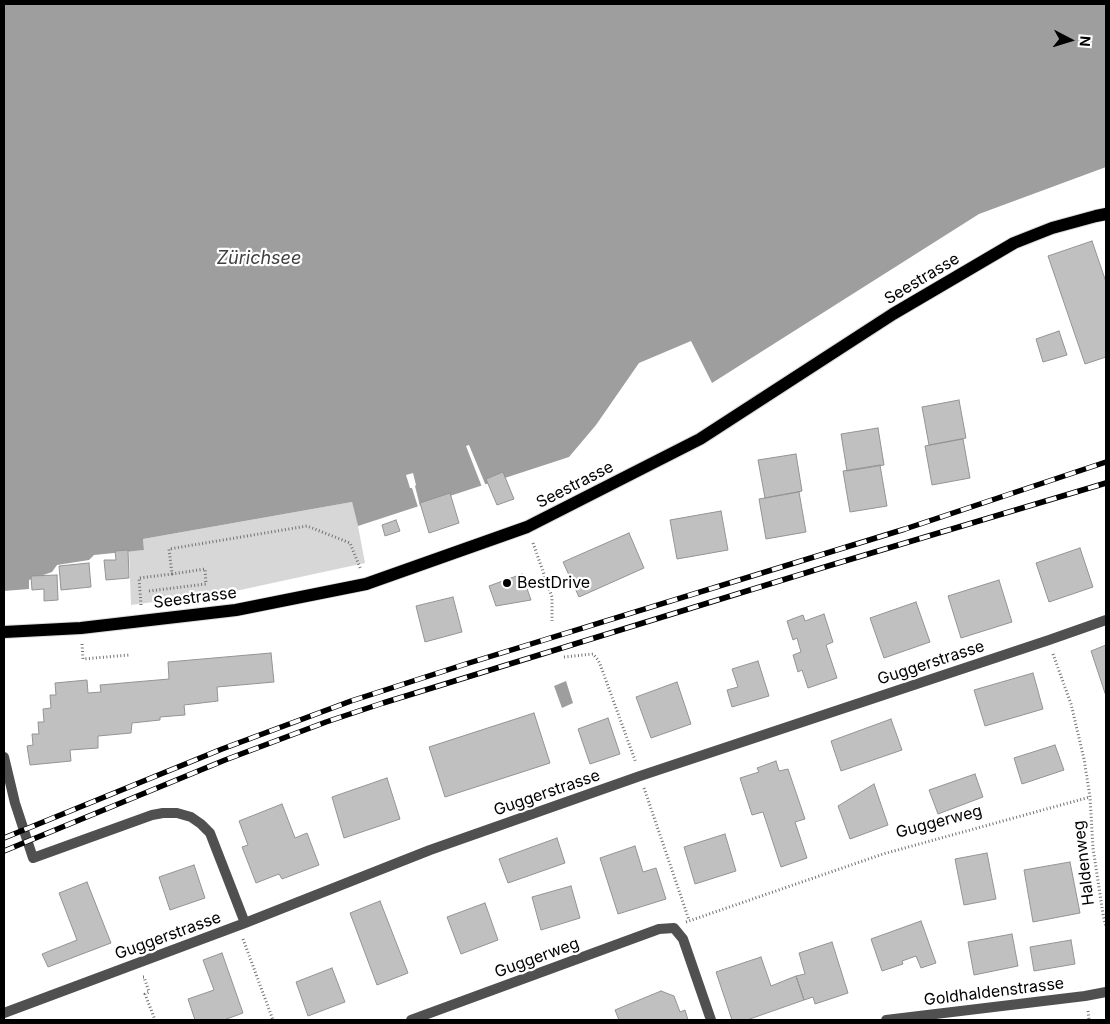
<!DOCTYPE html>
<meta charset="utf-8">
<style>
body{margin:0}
#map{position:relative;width:1110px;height:1024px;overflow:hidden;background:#fff;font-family:Inter,sans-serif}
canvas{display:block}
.frame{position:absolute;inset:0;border:5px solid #000;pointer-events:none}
.north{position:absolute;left:1045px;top:15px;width:50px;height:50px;-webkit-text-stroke:4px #fff;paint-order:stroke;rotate:95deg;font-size:14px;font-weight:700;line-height:20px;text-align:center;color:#000}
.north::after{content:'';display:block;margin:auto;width:18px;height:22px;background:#000;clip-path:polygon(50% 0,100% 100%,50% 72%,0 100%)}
</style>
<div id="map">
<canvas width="1110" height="1024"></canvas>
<div class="frame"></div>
<div class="north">N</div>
</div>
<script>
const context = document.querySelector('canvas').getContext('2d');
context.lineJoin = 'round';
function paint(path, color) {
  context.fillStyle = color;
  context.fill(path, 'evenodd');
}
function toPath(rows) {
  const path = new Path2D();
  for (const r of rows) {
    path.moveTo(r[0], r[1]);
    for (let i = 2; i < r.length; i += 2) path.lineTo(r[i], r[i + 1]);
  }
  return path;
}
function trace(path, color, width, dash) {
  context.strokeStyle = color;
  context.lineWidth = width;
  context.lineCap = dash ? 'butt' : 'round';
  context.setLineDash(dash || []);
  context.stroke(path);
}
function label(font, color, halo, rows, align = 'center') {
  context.font = font + ' Inter,sans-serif';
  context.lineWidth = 4.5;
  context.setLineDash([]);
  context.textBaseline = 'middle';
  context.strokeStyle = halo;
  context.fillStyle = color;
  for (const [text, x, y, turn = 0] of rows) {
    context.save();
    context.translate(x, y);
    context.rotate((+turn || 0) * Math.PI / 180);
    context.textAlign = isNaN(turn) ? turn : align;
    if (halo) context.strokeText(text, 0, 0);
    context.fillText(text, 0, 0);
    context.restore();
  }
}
const green = toPath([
 [352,502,358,526,365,563,231,592,131,605,129,551,144,550,143,539]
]);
const water = toPath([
 [4,4,1106,4,1106,167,979,214,712,383,691,341,639,363,596,425,569,457,358,526,352,502,143,539,144,550,94,555,89,560,57,565,52,572,29,580,29,589,4,591],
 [566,681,573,703,562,708,554,686]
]);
const pier = toPath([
 [469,445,486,486,482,487,466,446],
 [413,473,416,485,415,486,420,506,418,507,412,488,410,488,406,475]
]);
const building = toPath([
 [1092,241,1106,282,1106,357,1085,364,1048,256,1092,241],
 [1059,331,1067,355,1043,362,1036,339,1059,331],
 [959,400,966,438,929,445,922,407,959,400],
 [878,428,884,465,847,471,841,434,878,428],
 [963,439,970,478,932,485,925,446,963,439],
 [796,454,802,491,765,498,758,460,796,454],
 [880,465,887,506,850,512,843,471,880,465],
 [503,472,514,499,497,505,486,479,503,472],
 [799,492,806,532,766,539,759,499,799,492],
 [450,493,459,523,429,533,420,503,450,493],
 [721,511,728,550,677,559,670,520,721,511],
 [396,520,400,531,385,536,382,525,396,520],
 [629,533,644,568,579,597,563,562,629,533],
 [1080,548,1093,587,1049,602,1036,563,1080,548],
 [128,550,129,578,106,580,104,560,116,560,115,551,128,550],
 [89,563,91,587,61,590,59,566,89,563],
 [522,574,531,600,496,606,489,586,522,574],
 [57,575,58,600,44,601,44,589,32,590,31,576,57,575],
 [999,580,1012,622,961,638,948,596,999,580],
 [453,597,462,632,425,642,416,606,453,597],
 [916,602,930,642,884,658,870,618,916,602],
 [824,614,833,642,826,645,837,678,808,688,802,670,798,672,793,655,801,652,797,638,793,640,787,621,803,615,805,621,824,614],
 [1106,645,1106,696,1091,651,1106,645],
 [271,653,274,682,217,687,218,701,184,705,185,715,160,717,160,720,132,723,131,733,98,736,98,748,70,750,71,761,30,765,27,746,33,745,32,734,39,734,38,722,44,722,43,709,51,708,50,695,56,695,55,683,87,680,88,693,101,692,100,685,169,679,168,662,271,653],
 [758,661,769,696,732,707,727,690,738,687,732,669,758,661],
 [1033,673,1043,709,985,726,974,690,1033,673],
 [677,682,691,724,651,738,636,697,677,682],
 [534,713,550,763,445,797,429,747,534,713],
 [608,718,620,754,590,764,578,729,608,718],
 [891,719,902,750,841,771,831,741,891,719],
 [1055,745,1064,770,1022,784,1014,758,1055,745],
 [776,761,779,771,788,769,805,819,795,822,807,858,781,867,763,812,752,815,740,778,759,772,757,768,776,761],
 [975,774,983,797,938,814,929,790,975,774],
 [387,778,400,819,344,838,332,797,387,778],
 [874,784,888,825,850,839,838,806,874,784],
 [282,804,295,838,307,833,319,865,282,879,279,874,256,883,242,847,248,845,239,821,282,804],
 [725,834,736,871,695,884,684,847,725,834],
 [557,838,565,863,508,883,499,859,557,838],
 [635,846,643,872,656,868,666,899,618,914,600,858,635,846],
 [987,853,996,899,964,905,955,859,987,853],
 [1070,862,1080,913,1033,922,1024,870,1070,862],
 [194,865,205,898,170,910,159,877,194,865],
 [87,882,111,943,48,967,42,954,77,940,59,893,87,882],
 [571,886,580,918,541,930,532,897,571,886],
 [380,901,408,973,377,985,350,913,380,901],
 [485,903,498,940,461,954,447,917,485,903],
 [921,921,936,963,921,968,916,956,902,961,903,964,882,971,871,939,921,921],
 [1012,934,1018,966,974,975,968,942,1012,934],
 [1071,940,1075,964,1034,971,1030,947,1071,940],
 [832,942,848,993,815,1004,813,997,804,1000,796,976,805,974,799,953,832,942],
 [222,953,243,1013,224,1020,195,1020,188,999,214,990,203,960,222,953],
 [761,957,771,986,796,976,804,1000,747,1020,732,1020,716,972,761,957],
 [332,968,345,1002,308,1016,296,982,332,968],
 [661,991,674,996,680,1012,685,1010,688,1020,619,1020,615,1010,661,991]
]);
const path = toPath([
 [533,543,552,597,552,621],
 [149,591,206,584,205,569,172,574],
 [141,605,139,578,172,574,169,549,307,526,350,543,361,570],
 [82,644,83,659,129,655],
 [1053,654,1071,704,1084,759,1090,797,1093,848,1103,914,1106,927],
 [564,657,593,654,598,660,600,664,636,763],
 [644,788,689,920],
 [686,922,883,854,1090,797],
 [243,939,273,1020],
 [143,977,144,977,149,992,145,994,155,1020],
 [1088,1011,1089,1020]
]);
const street = toPath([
 [4,757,15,803,33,858,152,815,163,813,177,813,191,817,201,824,210,833,245,923],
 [4,1013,245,923,430,850,640,776,1049,640,1106,620],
 [411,1020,659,929,674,928,683,939,711,1020],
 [886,1020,1085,996,1106,992]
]);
const primary = toPath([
 [4,632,81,628,236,610,366,584,527,527,700,439,893,314,1014,243,1052,228,1096,216,1106,214]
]);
const rail = toPath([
 [4,838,222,749,351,701,469,663,905,529,1106,462],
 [4,851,225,760,326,722,383,703,828,566,1106,483]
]);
const markers = [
 [507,583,5,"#000"]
];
const streetNames = [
 ["Seestrasse",922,279,-31],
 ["Seestrasse",575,485,-27],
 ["Seestrasse",195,598,-7],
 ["Guggerstrasse",931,663,-18],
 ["Guggerstrasse",547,793,-19],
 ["Guggerweg",939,822,-15],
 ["Haldenweg",1084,863,-97],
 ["Guggerstrasse",168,936,-20],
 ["Guggerweg",537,958,-20],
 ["Goldhaldenstrasse",994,992,-7]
];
const poiNames = [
 ["BestDrive",517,583]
];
const waterNames = [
 ["Zürichsee",259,259]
];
paint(green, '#d7d7d7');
paint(water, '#9e9e9e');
paint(pier, '#fff');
paint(building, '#c0c0c0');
trace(building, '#949494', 1);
trace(primary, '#dbdbdb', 14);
trace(path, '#727272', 3, [1, 2.5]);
trace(street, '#505050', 10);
trace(primary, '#000', 12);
trace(rail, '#000', 5.5);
trace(rail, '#fff', 4, [11]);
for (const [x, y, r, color] of markers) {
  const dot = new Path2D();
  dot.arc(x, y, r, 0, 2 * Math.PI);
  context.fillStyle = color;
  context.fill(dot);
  trace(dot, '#fff', 2);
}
label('16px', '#000', '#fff', streetNames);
label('16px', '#000', '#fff', poiNames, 'left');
label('italic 18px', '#3f3f3f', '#fff', waterNames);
</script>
